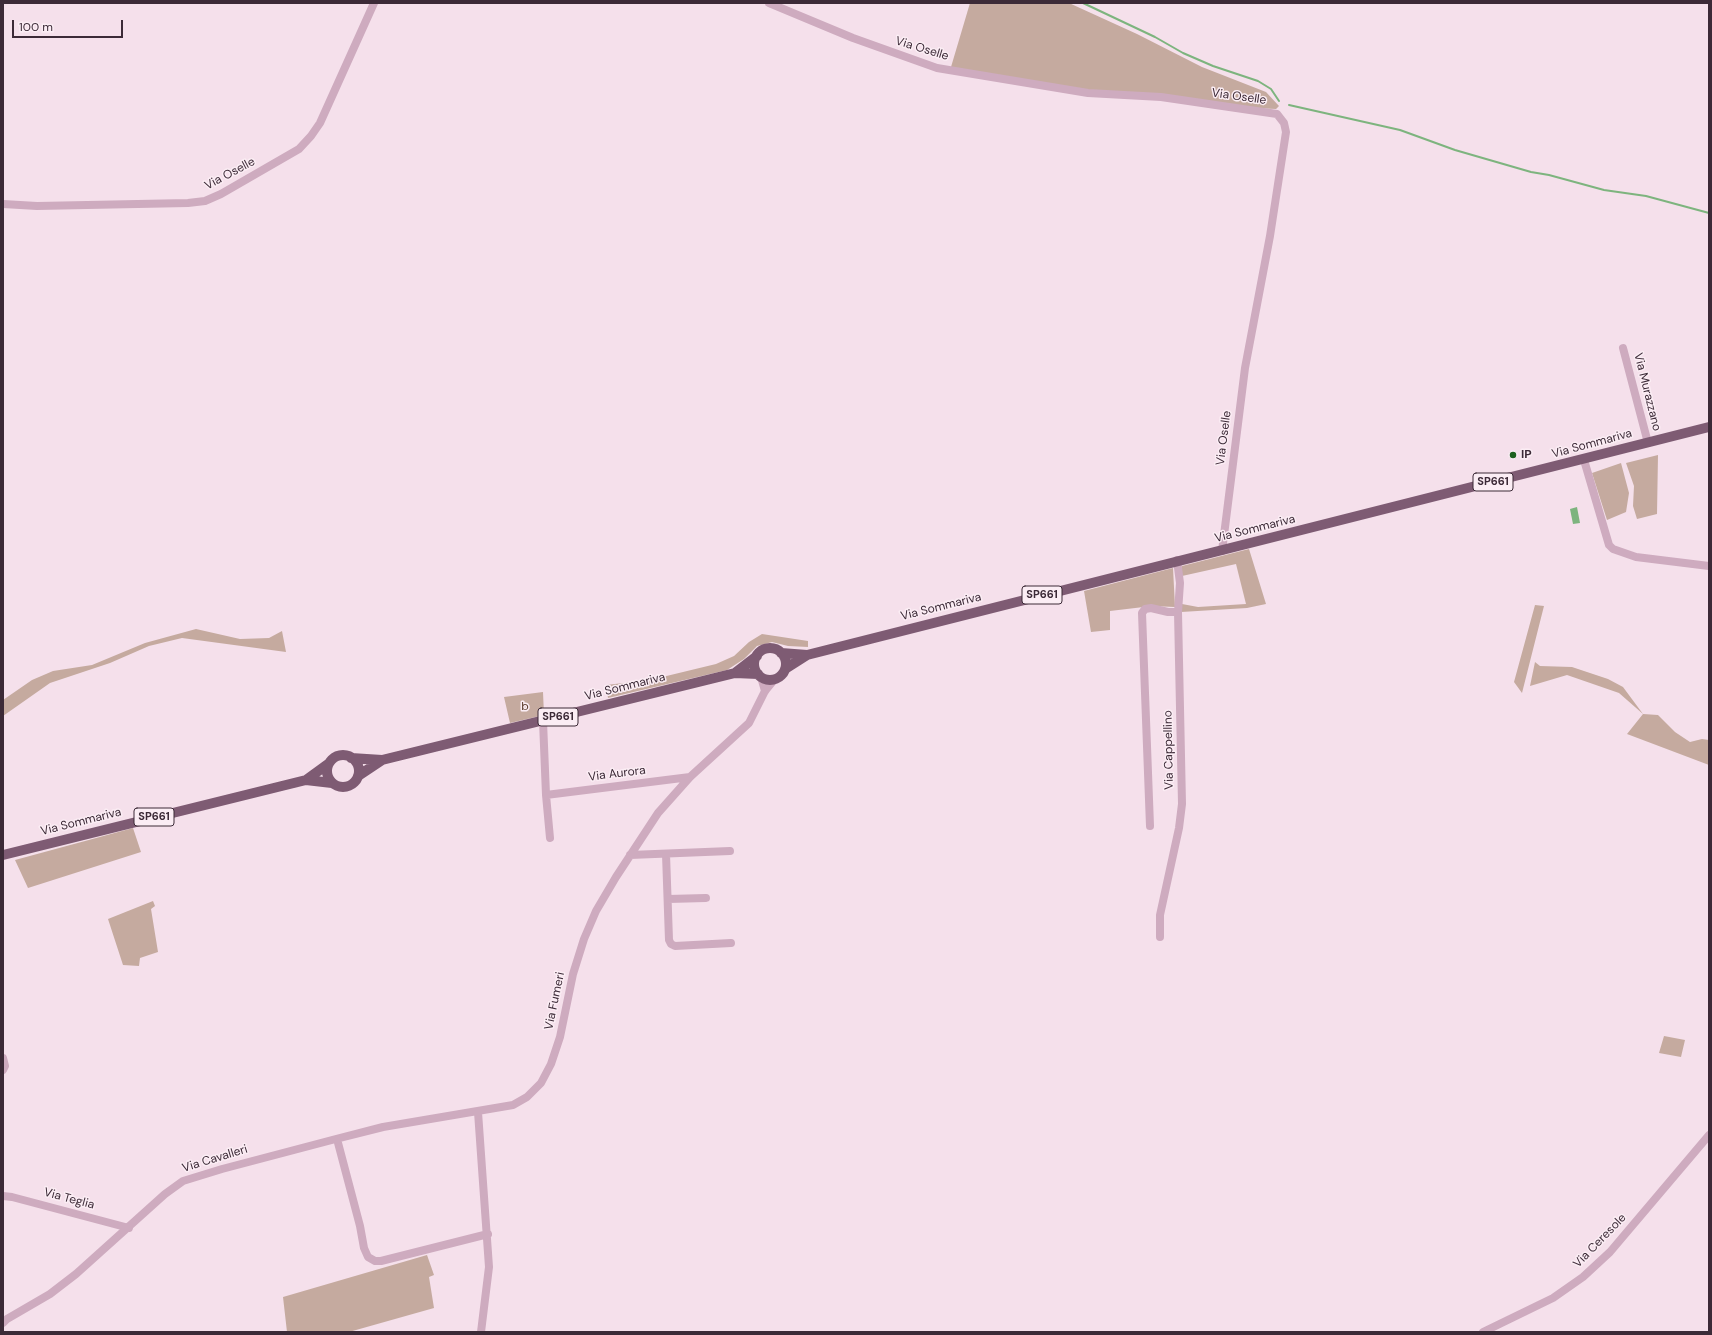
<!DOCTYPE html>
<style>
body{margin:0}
#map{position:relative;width:1712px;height:1335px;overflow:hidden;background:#f5e0eb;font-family:"DM Sans",sans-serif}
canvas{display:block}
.frame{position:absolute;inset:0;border:4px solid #3c2a37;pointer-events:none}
.scale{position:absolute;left:12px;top:20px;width:111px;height:18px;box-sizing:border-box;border:2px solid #3c2a37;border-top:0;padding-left:5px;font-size:12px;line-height:14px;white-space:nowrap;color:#3c2a37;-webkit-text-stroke:3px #fbedf4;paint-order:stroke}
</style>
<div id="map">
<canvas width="1712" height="1335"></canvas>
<div class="frame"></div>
<div class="scale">100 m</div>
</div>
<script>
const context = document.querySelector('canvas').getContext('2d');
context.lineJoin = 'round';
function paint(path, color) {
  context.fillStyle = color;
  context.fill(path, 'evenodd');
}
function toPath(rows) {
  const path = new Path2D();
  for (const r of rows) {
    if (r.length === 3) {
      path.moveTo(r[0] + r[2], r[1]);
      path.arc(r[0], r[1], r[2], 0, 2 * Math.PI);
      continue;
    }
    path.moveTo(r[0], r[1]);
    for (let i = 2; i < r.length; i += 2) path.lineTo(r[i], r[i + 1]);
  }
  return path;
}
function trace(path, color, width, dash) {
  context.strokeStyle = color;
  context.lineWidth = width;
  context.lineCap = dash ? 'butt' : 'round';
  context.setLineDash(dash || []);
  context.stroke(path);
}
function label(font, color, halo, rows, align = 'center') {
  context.font = font + ' "DM Sans",sans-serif';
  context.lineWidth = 3;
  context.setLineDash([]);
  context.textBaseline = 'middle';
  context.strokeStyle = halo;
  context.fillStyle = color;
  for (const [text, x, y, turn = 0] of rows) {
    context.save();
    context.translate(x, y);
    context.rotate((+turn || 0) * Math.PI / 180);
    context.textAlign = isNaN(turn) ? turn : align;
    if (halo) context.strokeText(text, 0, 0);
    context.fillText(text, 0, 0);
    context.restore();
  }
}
const green = toPath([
 [970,3,1069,3,1137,34,1202,67,1266,92,1279,106,1276,109,1254,108,1088,90,951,67],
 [1658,455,1657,514,1637,519,1633,506,1634,486,1626,463],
 [1621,463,1629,493,1626,512,1607,520,1592,473],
 [1249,549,1266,604,1247,608,1181,612,1182,604,1198,607,1246,604,1236,564,1182,576,1182,566],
 [1173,568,1175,607,1152,606,1110,611,1110,630,1091,632,1084,591],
 [1535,605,1544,606,1522,693,1514,682],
 [196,629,240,639,269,638,282,631,286,652,182,638,149,646,110,663,50,683,3,716,3,700,32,680,53,671,92,665,145,643],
 [762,634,808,641,808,647,788,646,772,642,757,646,744,659,727,670,608,698,606,685,650,680,716,664,734,656,749,642],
 [1535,662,1540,666,1572,667,1608,679,1623,687,1643,714,1658,715,1675,732,1690,742,1702,739,1709,740,1709,765,1627,734,1643,714,1619,693,1567,675,1530,686],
 [543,692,544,715,510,723,504,697],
 [133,828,141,852,28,888,15,860],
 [153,901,155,906,151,909,158,952,140,958,139,966,123,965,108,919],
 [1664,1036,1685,1040,1681,1057,1659,1053],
 [427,1255,434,1275,429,1277,434,1308,349,1332,287,1332,283,1297]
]);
const water = toPath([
 [1577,507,1580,523,1573,524,1570,509]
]);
const stream = toPath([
 [1083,3,1155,37,1183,53,1213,66,1258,81,1271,89,1279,101],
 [1289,105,1400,130,1455,150,1531,172,1549,175,1604,190,1646,196,1709,213]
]);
const minor = toPath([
 [769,3,853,38,937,68,1088,93,1161,97,1277,114,1284,123,1286,132,1270,236,1245,368,1222,551],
 [3,204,37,206,188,203,205,201,221,194,299,149,311,136,320,123,374,3],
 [1623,348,1648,443],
 [1584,460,1609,545,1613,549,1636,557,1709,566],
 [761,677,765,691],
 [543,721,546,795,550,838],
 [546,795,690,777],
 [1150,826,1142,613,1145,609,1151,608,1168,612,1178,612],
 [666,854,669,940,671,944,675,946,731,943],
 [630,855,730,851],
 [668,899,706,898],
 [1160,937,1160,915,1179,828,1182,804,1178,612,1180,583,1177,560],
 [3,1058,5,1066,3,1070],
 [478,1112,489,1267,481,1332],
 [337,1139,360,1226,364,1248,368,1257,375,1261,381,1261,488,1234],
 [3,1196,12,1197,129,1228],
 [3,1323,7,1319,50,1294,76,1274,165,1194,183,1181,222,1169,332,1140,383,1127,513,1105,527,1097,541,1083,551,1064,560,1037,573,974,584,939,596,911,616,877,658,813,690,777,749,723,765,691,774,680],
 [1483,1332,1553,1298,1583,1277,1610,1252,1709,1135]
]);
const primary = toPath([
 [770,664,16],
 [781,653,807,655],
 [785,669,807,655,1709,427],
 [735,673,757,656],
 [343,771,16],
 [351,758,382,760],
 [358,776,382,760,735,673,758,674],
 [306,780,332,783],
 [3,855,306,780,328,764]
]);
const markers = [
 [1513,455,4,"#1d601f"]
];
const shields = [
 [1493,482,40],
 [1042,595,40],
 [558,717,40],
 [154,817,40]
];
const shieldNames = [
 ["SP661",1493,482],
 ["SP661",1042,595],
 ["SP661",558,717],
 ["SP661",154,817]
];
const streetNames = [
 ["Via Oselle",922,49,17],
 ["Via Oselle",1239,97,8],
 ["Via Oselle",230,174,-28],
 ["Via Murazzano",1647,392,76],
 ["Via Oselle",1224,438,-83],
 ["Via Sommariva",1592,444,-15],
 ["Via Sommariva",1255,529,-14],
 ["Via Sommariva",941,607,-14],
 ["Via Sommariva",625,687,-14],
 ["Via Cappellino",1169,750,-91],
 ["Via Aurora",617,774,-7],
 ["Via Sommariva",81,822,-14],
 ["Via Fumeri",555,1001,-78],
 ["Via Cavalleri",215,1159,-17],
 ["Via Teglia",69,1199,15],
 ["Via Ceresole",1600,1241,-46]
];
const poiNames = [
 ["IP",1521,455]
];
const parkNames = [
 ["b",525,707]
];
paint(green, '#c5aa9f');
paint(water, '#7db47e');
trace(stream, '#7db47e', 2);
trace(minor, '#ceabbf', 8);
trace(primary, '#7e5b73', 10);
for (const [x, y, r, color] of markers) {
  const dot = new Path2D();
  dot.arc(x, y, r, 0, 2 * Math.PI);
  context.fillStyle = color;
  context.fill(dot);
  trace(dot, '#fbedf4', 1.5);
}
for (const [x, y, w] of shields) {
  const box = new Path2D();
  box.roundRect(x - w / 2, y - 9, w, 18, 3);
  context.fillStyle = '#fbedf4';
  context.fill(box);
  trace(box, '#3c2a37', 1);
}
label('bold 11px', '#3c2a37', null, shieldNames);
label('12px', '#3c2a37', '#fbedf4', streetNames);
label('bold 12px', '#3c2a37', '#fbedf4', poiNames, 'left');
label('12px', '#5b3c2c', '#fbedf4', parkNames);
</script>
